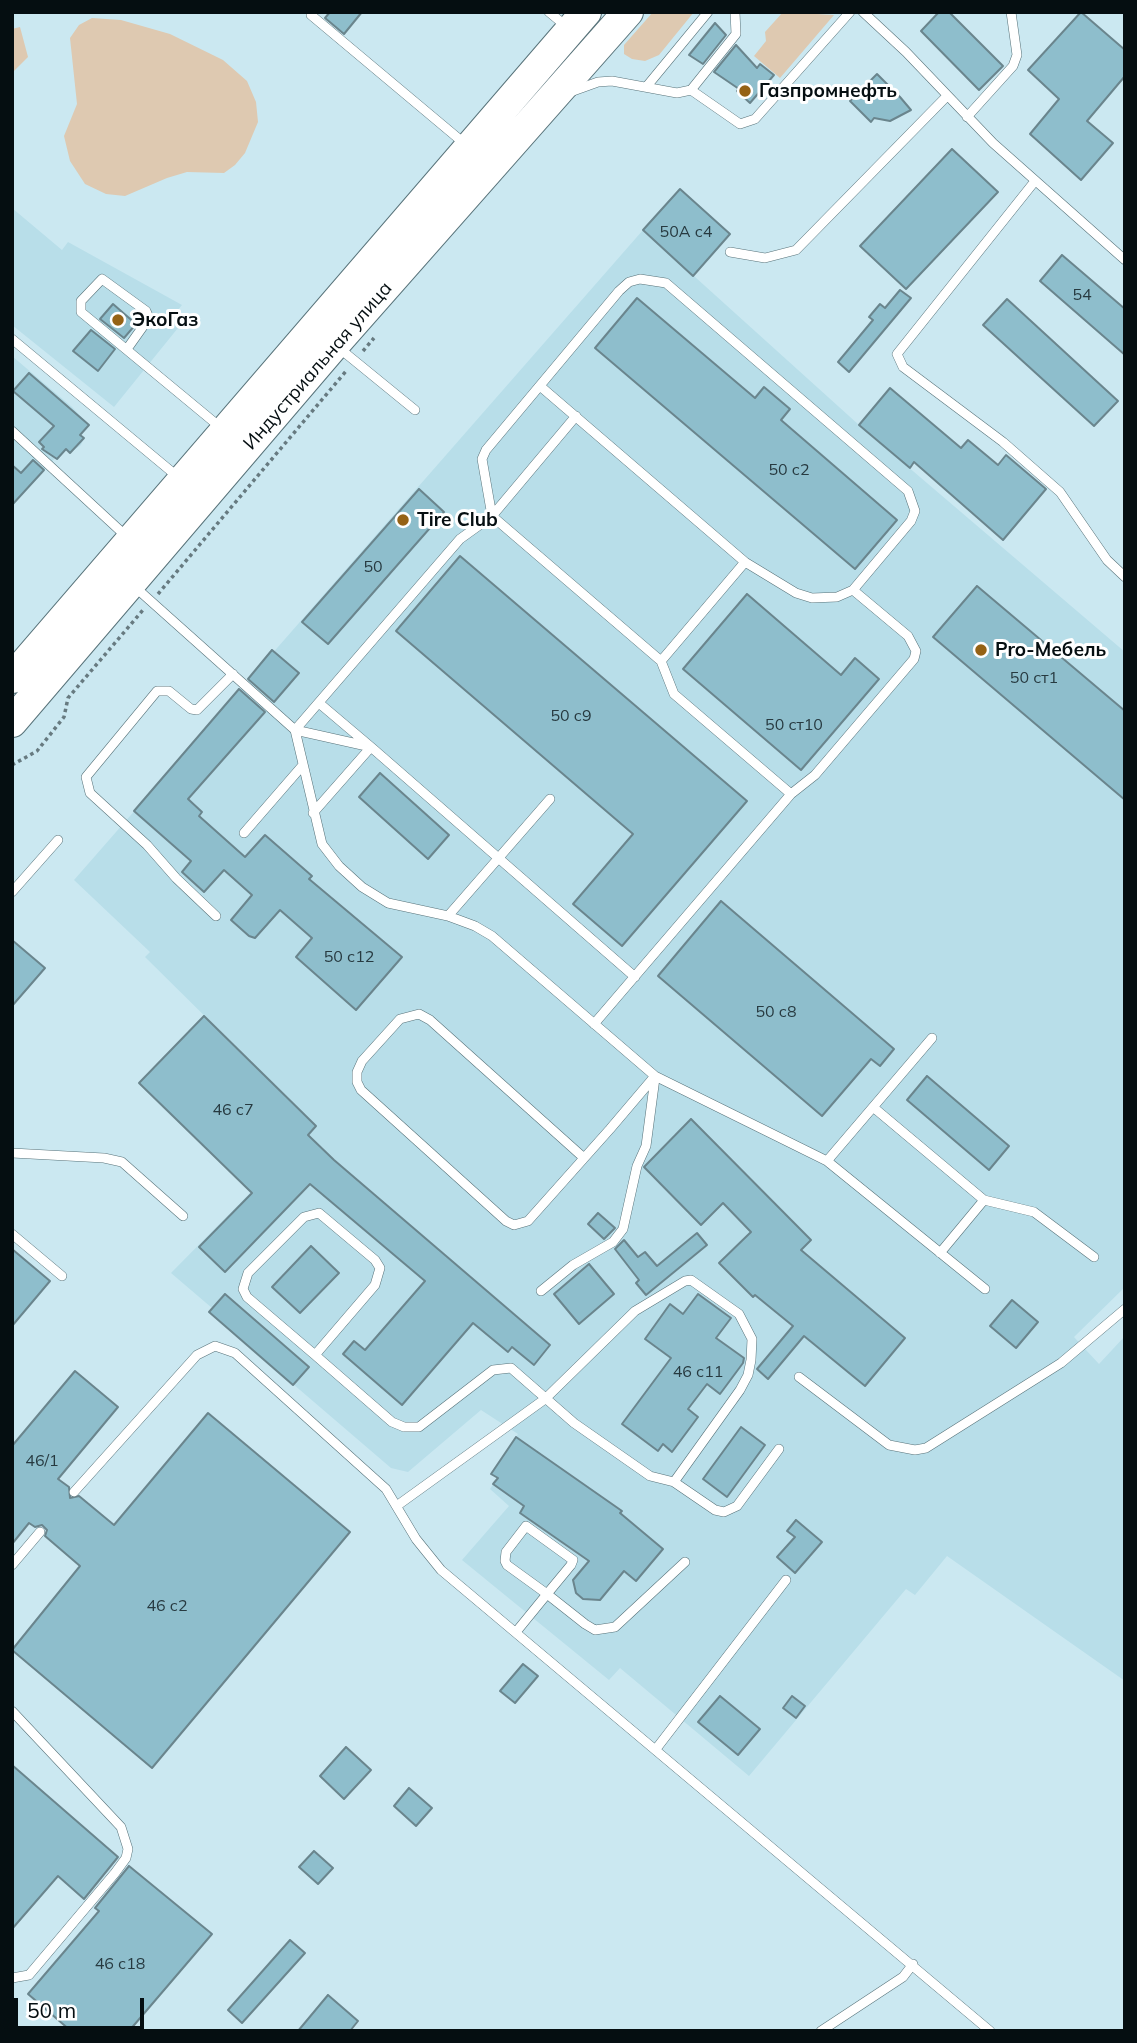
<!DOCTYPE html>
<meta charset="utf-8">
<style>
body{margin:0}
#map{position:relative;width:1137px;height:2043px;overflow:hidden;background:#cbe8f1;font-family:Mulish,sans-serif}
canvas{display:block}
.frame{position:absolute;inset:0;border:14px solid #050e11;pointer-events:none}
.scale{position:absolute;left:14px;top:1998px;width:130px;height:32px;box-sizing:border-box;border:4px solid #050e11;border-top:0;padding-left:9px;font-size:21px;line-height:24px;white-space:nowrap;color:#050e11;-webkit-text-stroke:5px #fff;paint-order:stroke}
</style>
<div id="map">
<canvas width="1137" height="2043"></canvas>
<div class="frame"></div>
<div class="scale">50 m</div>
</div>
<script>
const context = document.querySelector('canvas').getContext('2d');
context.lineJoin = 'round';
function paint(path, color) {
  context.fillStyle = color;
  context.fill(path, 'evenodd');
}
function toPath(rows) {
  const path = new Path2D();
  for (const r of rows) {
    path.moveTo(r[0], r[1]);
    for (let i = 2; i < r.length; i += 2) path.lineTo(r[i], r[i + 1]);
  }
  return path;
}
function trace(path, color, width, dash) {
  context.strokeStyle = color;
  context.lineWidth = width;
  context.lineCap = dash ? 'butt' : 'round';
  context.setLineDash(dash || []);
  context.stroke(path);
}
function label(font, color, halo, rows, align = 'center') {
  context.font = font + ' Mulish,sans-serif';
  context.lineWidth = 6;
  context.setLineDash([]);
  context.textBaseline = 'middle';
  context.strokeStyle = halo;
  context.fillStyle = color;
  for (const [text, x, y, turn = 0] of rows) {
    context.save();
    context.translate(x, y);
    context.rotate((+turn || 0) * Math.PI / 180);
    context.textAlign = isNaN(turn) ? turn : align;
    if (halo) context.strokeText(text, 0, 0);
    context.fillText(text, 0, 0);
    context.restore();
  }
}
const built = toPath([
 [12,208,62,250,68,242,182,305,173,316,182,323,114,407,12,325],
 [643,230,859,425,1125,652,1125,1287,1074,1337,1099,1364,1125,1336,1125,1681,947,1556,915,1595,906,1589,749,1776,620,1668,609,1680,462,1560,509,1506,490,1489,497,1478,491,1474,518,1434,481,1410,408,1472,391,1468,209,1312,212,1308,171,1273,316,1126,145,957,150,952,74,880],
 [12,356,72,407,89,425,80,434,84,438,81,445,70,453,66,449,55,458,12,505]
]);
const green = toPath([
 [653,12,694,12,659,55,645,61,632,59,624,54,624,45],
 [783,12,834,15,780,78,754,56,766,41,765,32],
 [92,18,121,20,170,34,223,60,247,81,256,102,258,122,245,153,235,165,224,173,187,172,167,178,125,196,106,194,85,184,70,161,64,136,77,104,70,38,79,25],
 [20,27,28,57,12,73,12,29]
]);
const building = toPath([
 [330,12,362,12,344,34,325,18,330,12],
 [939,12,949,12,1003,66,979,90,921,31,939,12],
 [1081,12,1125,50,1125,76,1087,121,1113,143,1081,180,1030,134,1059,99,1028,70,1081,12],
 [715,23,726,35,703,64,689,55,715,23],
 [736,45,757,68,760,64,774,75,750,103,737,91,739,89,714,72,736,45],
 [877,74,900,97,911,110,890,121,874,118,871,122,850,101,877,74],
 [952,149,998,192,906,289,860,246,952,149],
 [680,189,730,234,693,276,643,230,680,189],
 [1062,255,1125,309,1125,355,1040,281,1062,255],
 [900,290,911,298,849,372,838,362,873,320,869,317,880,304,885,308,900,290],
 [637,298,755,398,764,387,790,409,781,420,897,520,855,569,595,348,637,298],
 [1007,299,1118,401,1094,426,983,325,1007,299],
 [113,304,136,324,124,338,100,319,113,304],
 [91,330,115,349,98,371,73,351,91,330],
 [29,373,89,425,80,435,84,438,70,453,66,449,57,459,42,449,44,447,39,442,54,426,13,391,29,373],
 [890,388,961,448,968,440,998,465,1006,455,1046,489,1003,540,914,462,910,468,859,425,890,388],
 [33,460,44,470,12,505,12,465,21,473,33,460],
 [419,489,444,512,328,644,302,622,419,489],
 [460,556,747,801,622,946,573,904,633,834,396,631,460,556],
 [977,586,1125,711,1125,800,933,637,977,586],
 [747,594,841,675,855,658,879,679,801,770,683,669,747,594],
 [272,650,299,673,274,702,248,679,272,650],
 [239,689,265,712,188,799,202,812,199,816,245,857,265,835,312,876,309,879,402,957,356,1010,296,957,312,938,280,910,255,938,249,936,231,920,252,895,224,870,204,892,182,872,191,861,134,811,239,689],
 [380,773,449,835,428,859,359,797,380,773],
 [721,901,894,1049,880,1066,871,1059,822,1116,658,976,721,901],
 [12,940,45,968,12,1006,12,940],
 [204,1016,316,1126,308,1135,334,1160,550,1345,534,1365,512,1347,508,1352,473,1323,402,1405,343,1354,354,1341,365,1350,425,1281,310,1184,225,1272,199,1247,252,1193,139,1083,204,1016],
 [927,1076,1009,1146,989,1170,907,1100,927,1076],
 [691,1119,811,1240,801,1250,905,1338,865,1386,804,1336,768,1379,757,1369,793,1326,755,1295,753,1297,719,1263,751,1232,723,1203,701,1225,644,1167,691,1119],
 [598,1213,615,1228,604,1239,588,1224,598,1213],
 [697,1233,707,1245,646,1295,636,1283,639,1280,615,1249,624,1240,638,1257,645,1252,657,1266,697,1233],
 [311,1246,339,1273,300,1313,272,1287,311,1246],
 [12,1249,50,1281,12,1326,12,1249],
 [589,1264,614,1294,579,1324,554,1294,589,1264],
 [225,1294,309,1367,293,1385,209,1312,225,1294],
 [698,1294,731,1318,716,1338,744,1358,743,1363,720,1394,707,1384,688,1409,698,1417,672,1452,663,1444,658,1451,622,1424,671,1358,645,1339,670,1304,683,1314,698,1294],
 [1012,1300,1038,1322,1016,1348,990,1326,1012,1300],
 [75,1371,118,1407,58,1479,69,1487,70,1498,79,1496,114,1525,208,1413,350,1532,152,1768,12,1650,80,1566,45,1536,47,1530,42,1525,35,1527,29,1523,12,1544,12,1446,75,1371],
 [741,1427,765,1445,727,1497,703,1479,741,1427],
 [516,1437,622,1511,620,1513,663,1549,636,1581,624,1571,600,1600,583,1599,576,1593,573,1580,589,1561,520,1513,524,1506,493,1484,498,1478,491,1474,516,1437],
 [796,1520,822,1542,795,1573,777,1557,795,1537,787,1531,796,1520],
 [523,1664,538,1676,515,1703,500,1691,523,1664],
 [720,1696,760,1729,738,1755,698,1722,720,1696],
 [792,1696,805,1706,796,1718,783,1708,792,1696],
 [346,1747,371,1770,344,1799,320,1776,346,1747],
 [12,1765,118,1857,84,1899,58,1876,12,1929,12,1765],
 [409,1788,432,1808,416,1826,394,1806,409,1788],
 [314,1851,333,1868,318,1884,299,1867,314,1851],
 [129,1866,212,1934,129,2031,71,2031,28,1994,99,1911,95,1908,129,1866],
 [290,1940,305,1953,242,2023,228,2010,290,1940],
 [328,1995,358,2021,350,2031,298,2031,328,1995]
]);
const path = toPath([
 [363,351,374,338],
 [158,594,347,370],
 [12,765,37,751,64,717,68,698,143,610]
]);
const lane = toPath([
 [549,12,567,27],
 [863,12,906,52,993,143,1125,260],
 [311,15,465,144],
 [647,86,708,12],
 [691,90,740,124,755,119,850,12],
 [573,91,598,82,612,81,677,93,691,90,736,34,735,12],
 [967,117,1013,66,1017,55,1011,12],
 [1035,181,897,354,903,367,1003,442,1060,492,1107,560,1125,577],
 [730,252,765,258,796,250,947,96],
 [12,339,178,477],
 [339,348,415,410],
 [127,349,149,318,146,311,102,279,81,301,81,312,220,427],
 [540,386,745,562,661,661],
 [12,431,127,537],
 [745,562,796,593,812,598,837,597,853,590,908,636,916,651,914,659,815,775,791,794],
 [135,587,295,730,371,747,635,977],
 [295,730,322,844,339,866,362,887,388,903,448,916,475,926,492,936,655,1076,827,1161,932,1038],
 [295,730,460,539,492,516,576,416],
 [313,813,371,747,319,703],
 [244,833,303,765],
 [12,892,58,840],
 [216,916,176,878,147,845,90,793,86,777,157,691,169,691,191,709,197,710,233,674],
 [448,916,550,799],
 [594,1024,791,794,674,694,661,661,492,516,482,459,486,450,619,291,629,282,640,279,666,283,908,491,915,511,911,521,853,590],
 [873,1107,984,1200,1034,1212,1094,1257],
 [12,1153,104,1158,122,1162,183,1216],
 [584,1158,430,1020,419,1014,400,1019,362,1061,357,1072,357,1082,361,1090,506,1221,514,1225,528,1221,610,1129,655,1076],
 [827,1161,985,1289],
 [12,1234,62,1276],
 [940,1253,984,1200],
 [541,1291,573,1265,613,1242,623,1229,637,1166,646,1146,655,1078],
 [315,1355,375,1285,380,1268,375,1260,319,1213,304,1217,248,1273,243,1289,247,1297,315,1355,392,1422,404,1427,419,1427,493,1370,511,1368,574,1423,650,1476,674,1482,715,1510,724,1512,737,1506,779,1449],
 [799,1377,889,1445,915,1450,926,1448,1061,1363,1125,1309],
 [74,1492,197,1355,215,1346,235,1353,386,1489,416,1539,441,1570,990,2031],
 [398,1505,545,1399,635,1311,685,1281,691,1280,739,1314,752,1339,751,1360,748,1375,740,1390,674,1482],
 [12,1565,40,1532],
 [516,1632,547,1594,571,1565,573,1560,526,1526,506,1552,505,1561,507,1565,547,1594,585,1624,595,1630,615,1627,685,1562],
 [12,1711,121,1827,128,1849,126,1858,115,1873,29,1975,12,1978],
 [656,1749,786,1580],
 [821,2031,903,1977,913,1964]
]);
const primary = toPath([
 [12,678,586,12],
 [12,722,335,344,628,12]
]);
const markers = [
 [745,91,7,"#956215"],
 [118,320,7,"#956215"],
 [403,520,7,"#956215"],
 [981,650,7,"#956215"]
];
const numberNames = [
 ["50А с4",686,232],
 ["54",1082,295],
 ["50 с2",789,470],
 ["50",373,567],
 ["50 ст1",1034,678],
 ["50 с9",571,716],
 ["50 ст10",794,725],
 ["50 с12",349,957],
 ["50 с8",776,1012],
 ["46 с7",233,1110],
 ["46 с11",698,1372],
 ["46/1",42,1461],
 ["46 с2",167,1606],
 ["46 с18",120,1964]
];
const poiNames = [
 ["Газпромнефть",759,91],
 ["ЭкоГаз",132,320],
 ["Tire Club",417,520],
 ["Pro-Мебель",995,650]
];
const streetNames = [
 ["Индустриальная улица",318,366,-49]
];
paint(built, '#b8dee9');
paint(green, '#dec9b1');
paint(building, '#8ebecc');
trace(building, '#6a858d', 2);
trace(lane, '#58737a', 10);
trace(primary, '#58737a', 32);
trace(path, '#677a80', 3.5, [3.5, 3.5]);
trace(lane, '#fff', 9);
trace(primary, '#fff', 30);
for (const [x, y, r, color] of markers) {
  const dot = new Path2D();
  dot.arc(x, y, r, 0, 2 * Math.PI);
  context.fillStyle = color;
  context.fill(dot);
  trace(dot, '#fff', 2.5);
}
label('16px', '#273a40', null, numberNames);
label('bold 19px', '#050e11', '#fff', poiNames, 'left');
label('19px', '#050e11', '#fff', streetNames);
</script>
